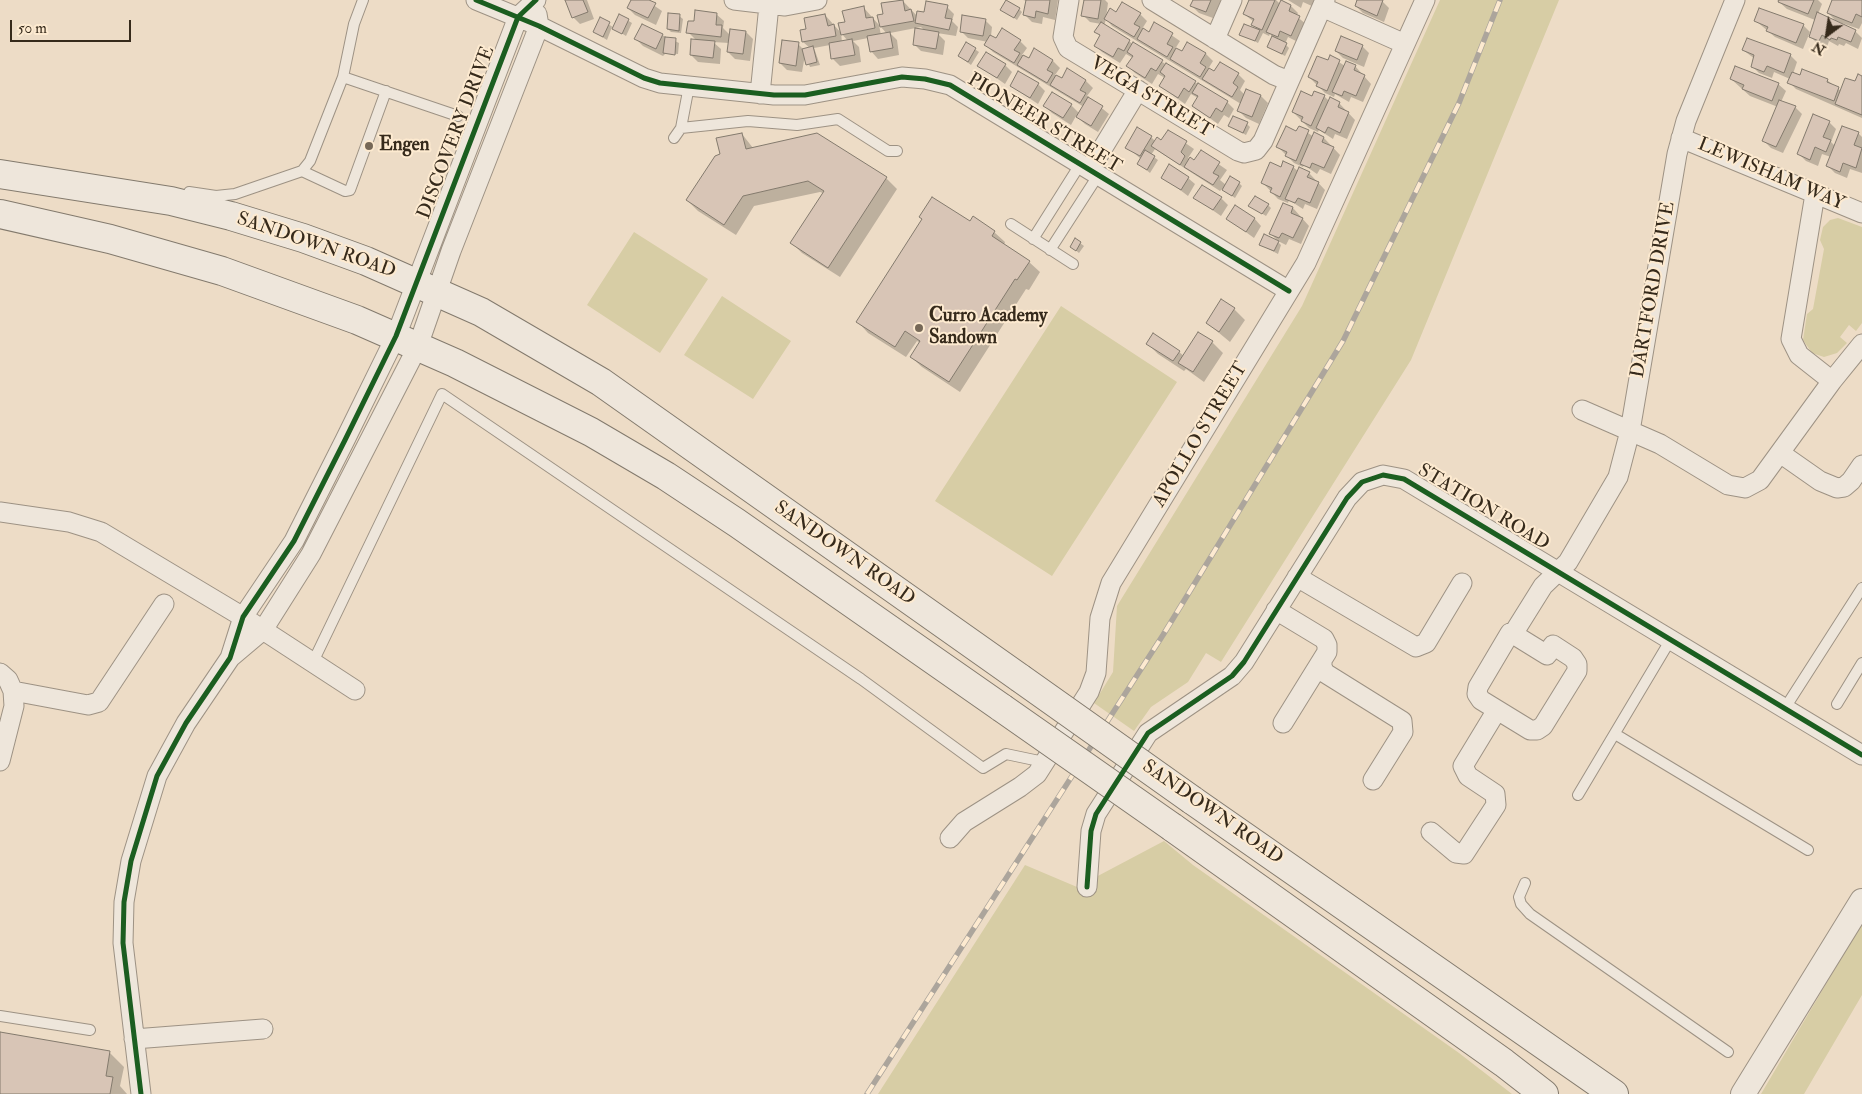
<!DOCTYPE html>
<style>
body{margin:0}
#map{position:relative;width:1862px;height:1094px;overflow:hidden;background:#eddcc6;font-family:"IM FELL Double Pica",serif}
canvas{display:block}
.north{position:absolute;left:1802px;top:10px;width:50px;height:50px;-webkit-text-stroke:4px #fdead0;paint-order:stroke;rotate:211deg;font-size:14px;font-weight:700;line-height:20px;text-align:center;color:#362a1b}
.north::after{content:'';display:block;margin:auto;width:18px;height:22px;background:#362a1b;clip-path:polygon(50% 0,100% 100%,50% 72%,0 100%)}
.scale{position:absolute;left:10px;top:20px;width:121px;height:22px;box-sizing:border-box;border:2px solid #362a1b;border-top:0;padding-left:6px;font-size:15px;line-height:18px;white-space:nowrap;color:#362a1b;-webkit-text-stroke:4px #fdead0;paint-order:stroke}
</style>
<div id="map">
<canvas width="1862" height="1094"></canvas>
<div class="north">N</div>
<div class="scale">50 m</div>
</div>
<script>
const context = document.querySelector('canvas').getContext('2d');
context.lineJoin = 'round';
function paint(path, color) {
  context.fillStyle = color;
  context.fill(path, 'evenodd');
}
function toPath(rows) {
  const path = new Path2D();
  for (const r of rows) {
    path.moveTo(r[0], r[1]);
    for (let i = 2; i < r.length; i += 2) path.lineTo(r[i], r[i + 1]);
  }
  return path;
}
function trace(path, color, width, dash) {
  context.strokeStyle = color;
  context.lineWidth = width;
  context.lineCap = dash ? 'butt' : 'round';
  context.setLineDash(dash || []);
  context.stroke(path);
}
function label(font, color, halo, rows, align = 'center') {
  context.font = font + ' "IM FELL Double Pica",serif';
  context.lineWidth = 4;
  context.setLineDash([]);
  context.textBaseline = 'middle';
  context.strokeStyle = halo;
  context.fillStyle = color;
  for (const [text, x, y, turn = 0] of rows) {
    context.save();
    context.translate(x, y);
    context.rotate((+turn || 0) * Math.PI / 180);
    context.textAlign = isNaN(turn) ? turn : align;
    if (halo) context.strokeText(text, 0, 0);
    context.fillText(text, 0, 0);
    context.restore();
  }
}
const green = toPath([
 [1440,0,1559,0,1411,360,1221,662,1206,653,1188,682,1151,707,1134,731,1094,703,1113,672,1117,606,1302,306],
 [1838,218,1862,227,1862,323,1856,331,1849,325,1840,337,1847,343,1837,353,1824,357,1812,353,1803,340,1807,314,1813,309,1824,249,1820,240,1823,227,1830,220],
 [634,232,708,279,660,353,587,305],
 [722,296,791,341,753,399,684,355],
 [1061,306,1177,382,1052,576,935,501],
 [1164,841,1193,865,1459,1053,1512,1094,878,1094,1025,865,1077,887],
 [1862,923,1862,995,1804,1094,1761,1094]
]);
const shadow = toPath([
 [566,0,587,0,594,19,580,24,573,17],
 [632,0,646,0,662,11,656,25,635,15,628,8],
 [902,0,918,17,947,7,954,14,952,21,958,27,956,36,937,33,945,41,943,55,921,51,914,44,925,31,921,27,890,33,897,40,899,55,878,59,871,51,868,38,853,41,859,47,861,62,840,66,832,58,830,45,814,48,820,65,810,67,805,55,802,72,787,70,780,63,798,44,804,50,810,48,803,42,801,31,807,30,825,15,842,34,846,23,864,8,879,25,881,35,887,34,881,27,885,15],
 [841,33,848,41,842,42],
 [1023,0,1058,0,1055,20,1043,17,1042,24,1032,22,1025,15,1027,1],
 [1086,0,1105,0,1108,3,1106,18,1116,13,1140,14,1147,21,1142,29,1149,33,1155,24,1180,41,1175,49,1182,53,1188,43,1206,54,1213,61,1208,69,1215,73,1238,74,1245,81,1240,90,1245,95,1247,91,1261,96,1268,103,1259,124,1246,118,1239,111,1241,104,1112,26,1106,19,1104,26,1227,102,1234,109,1229,118,1224,115,1218,124,1193,106,1198,98,1191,94,1185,104,1160,86,1165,78,1158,74,1152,84,1135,73,1128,66,1133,58,1126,54,1120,63,1102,52,1095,45,1101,36,1096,32,1101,24,1090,22,1083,15],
 [1194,0,1221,0,1213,18,1199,13,1192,6],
 [1250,0,1276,0,1280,4,1291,6,1298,13,1296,16,1306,24,1298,42,1288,37,1285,44,1289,48,1285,56,1268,47,1273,37,1270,34,1269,36,1263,33,1258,43,1241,34,1245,25,1260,32,1253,25,1254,22,1244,14],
 [1288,0,1317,0,1314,7,1303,2,1301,8],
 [1359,0,1382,1,1389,8,1384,22,1363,13,1356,6],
 [1777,0,1818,0,1822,4,1818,14,1855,31,1862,38,1858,49,1846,43,1844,46,1839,44,1838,46,1829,41,1827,47,1818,44,1811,37,1815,20,1787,9],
 [1833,0,1862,0,1862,23,1859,29,1836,21,1828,13],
 [1001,9,1019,9,1022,12,1017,20],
 [716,14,724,21,723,28,730,35,731,30,746,32,753,39,750,61,735,59,728,52,729,43,713,42,721,49,720,64,698,62,691,55,696,40,688,32,695,23],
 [620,16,632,23,626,36,612,27,607,40,594,32,601,19,614,28],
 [679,16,683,19,681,33,671,32,668,29],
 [985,20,992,27,991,36,996,40,1020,41,1027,48,1022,55,1029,60,1035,50,1053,61,1060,68,1055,75,1062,79,1086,81,1093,88,1087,96,1109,114,1098,132,1085,124,1076,116,1071,125,1052,113,1045,106,1071,105,1080,114,1084,107,993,52,986,45,988,42,968,38,961,31],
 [1756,21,1803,25,1810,32,1803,49,1775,37],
 [662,35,679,43,678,54,666,53,663,56,643,46,636,39],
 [967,44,979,52,971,65,959,56],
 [1362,46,1369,53,1364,67,1343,58,1336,51],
 [1743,50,1790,55,1797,62,1793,74,1827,80,1841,91,1862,77,1862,118,1796,89,1789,82,1790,79,1774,72,1772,78,1759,73,1752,66,1755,59],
 [1331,57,1345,66,1355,66,1371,84,1363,102,1351,97,1349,102,1335,94,1334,97,1325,93,1309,77,1328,62],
 [1005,65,1012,72,1005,84,979,66],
 [1731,79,1778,84,1786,91,1781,102,1795,107,1802,114,1783,153,1771,148,1764,141,1778,107,1750,96],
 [1038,84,1045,91,1038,104,1011,86],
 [1324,96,1329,101,1339,103,1355,120,1347,139,1335,134,1333,139,1319,130,1318,132,1309,128,1293,112,1313,97],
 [1829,122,1836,129,1831,142,1835,146,1858,133,1862,137,1862,173,1850,169,1847,178,1835,173,1828,166,1831,157,1822,154,1818,166,1806,161,1799,154],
 [1247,124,1250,127,1246,135,1229,126],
 [1299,127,1314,137,1315,134,1324,138,1340,155,1331,174,1320,169,1317,174,1304,165,1303,167,1294,163,1278,147,1297,132],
 [1168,131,1194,149,1188,158,1195,162,1201,152,1227,170,1220,180,1226,185,1239,183,1242,186,1235,198,1222,189,1220,191,1155,149,1151,155,1158,160,1150,173,1139,164,1141,159,1127,147,1151,137,1155,141,1162,142],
 [742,134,753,148,886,178,897,189,840,277,802,253,792,243,823,193,820,192,754,206,736,235,698,211,687,200],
 [1293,167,1299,172,1309,173,1325,190,1317,209,1305,204,1303,209,1289,200,1288,203,1278,199,1263,183,1282,168],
 [1163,177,1188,178,1195,184,1188,196],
 [1195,198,1221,198,1228,205,1221,216],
 [1284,204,1293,208,1309,226,1301,244,1289,239,1286,245,1278,241,1271,234],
 [1268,205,1271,208,1266,216,1253,208],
 [1254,218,1261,226,1254,238,1228,219],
 [923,219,970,223,994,232,1005,242,1004,245,1029,262,1040,272,1029,290,1026,289,960,392,922,367,911,357,920,343,917,341,906,357,868,333,858,322],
 [1278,242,1281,245,1278,254,1261,245],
 [1080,243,1084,246,1079,253,1074,249],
 [1234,309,1245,320,1230,342,1207,323],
 [1212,342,1223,353,1204,382,1186,369,1184,371,1158,354,1147,343,1179,352,1184,356],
 [0,1033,109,1052,124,1067,120,1086,127,1094,0,1094]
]);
const building = toPath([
 [565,0,583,0,588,12,572,18,565,0],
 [631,0,649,0,656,3,648,18,627,8,631,0],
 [903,0,905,11,911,9,914,21,880,27,877,15,883,14,881,3,903,0],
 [1006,0,1020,8,1014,18,1000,10,1006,0],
 [1026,0,1050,0,1048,14,1036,11,1035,18,1023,15,1026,0],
 [1084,0,1101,0,1098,19,1081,16,1084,0],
 [1193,0,1211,0,1206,12,1190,6,1193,0],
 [1249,0,1275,0,1262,30,1251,25,1254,19,1243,14,1249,0],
 [1281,0,1291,5,1289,11,1300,16,1291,36,1280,31,1278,37,1266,32,1281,0],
 [1357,0,1383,0,1377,16,1355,6,1357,0],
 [1779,0,1814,0,1808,14,1778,2,1779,0],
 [1832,0,1862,0,1862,17,1856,14,1852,23,1827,13,1832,0],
 [926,1,948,5,945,18,952,19,949,30,915,23,917,11,924,12,926,1],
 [1122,2,1141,13,1134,24,1140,27,1134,37,1104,19,1110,8,1116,12,1122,2],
 [864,6,866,18,873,17,875,28,841,35,838,23,845,22,842,11,864,6],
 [1759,8,1804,24,1796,43,1766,31,1768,27,1754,21,1759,8],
 [695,10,717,13,716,25,722,25,721,37,686,33,688,21,694,21,695,10],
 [1817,12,1856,30,1851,42,1838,37,1837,40,1831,38,1830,40,1822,35,1819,41,1809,37,1817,12],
 [668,13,680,14,679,31,667,29,668,13],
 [619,14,629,19,622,34,612,29,619,14],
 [825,14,828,26,834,24,836,36,802,42,800,30,806,29,804,18,825,14],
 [962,15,986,19,983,36,960,32,962,15],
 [600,17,610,22,603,37,593,32,600,17],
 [1101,22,1130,40,1124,51,1118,48,1113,57,1094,46,1100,35,1094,32,1101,22],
 [1154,22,1173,33,1167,44,1173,47,1167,57,1137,39,1143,28,1149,32,1154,22],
 [642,24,663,34,656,49,634,39,642,24],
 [1244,24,1260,30,1255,41,1239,35,1244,24],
 [915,28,939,32,936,49,913,45,915,28],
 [1002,28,1021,40,1014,50,1020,53,1014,63,984,45,990,35,996,38,1002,28],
 [730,29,746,31,743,54,727,52,730,29],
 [890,32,893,48,870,52,867,36,890,32],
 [1272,36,1287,43,1282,54,1267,47,1272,36],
 [1341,36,1363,45,1357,60,1335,51,1341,36],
 [665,37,676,38,675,55,663,53,665,37],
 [1747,38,1791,54,1784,73,1767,66,1764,72,1751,67,1754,55,1742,50,1747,38],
 [691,39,715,41,713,58,690,55,691,39],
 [852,39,855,55,831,59,829,43,852,39],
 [782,40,799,42,796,66,779,63,782,40],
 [966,42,976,48,968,62,958,56,966,42],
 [1133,42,1163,60,1156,71,1151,68,1145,78,1126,66,1133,56,1127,52,1133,42],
 [1187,42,1206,53,1200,63,1206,67,1200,77,1170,59,1176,48,1182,51,1187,42],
 [813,46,817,62,806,65,802,49,813,46],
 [1034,48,1053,60,1047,70,1053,73,1047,83,1017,65,1023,55,1029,58,1034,48],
 [986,52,1006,64,997,78,977,66,986,52],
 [1330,55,1340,60,1327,91,1316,86,1318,82,1308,77,1317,56,1328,60,1330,55],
 [1346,61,1356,65,1354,70,1365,75,1356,96,1344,91,1342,96,1332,92,1346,61],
 [1220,62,1239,73,1233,83,1238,87,1232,97,1202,79,1209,68,1214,71,1220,62],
 [1166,63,1196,81,1189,92,1184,88,1178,98,1159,86,1165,76,1160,72,1166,63],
 [1735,66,1779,83,1772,101,1742,89,1744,85,1730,79,1735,66],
 [1067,68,1086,80,1080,90,1086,93,1080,103,1050,85,1056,75,1062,78,1067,68],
 [1802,69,1828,79,1827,82,1839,87,1834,101,1787,83,1792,72,1800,75,1802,69],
 [1018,71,1039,83,1030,98,1010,86,1018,71],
 [1858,74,1862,76,1862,115,1835,104,1845,78,1855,81,1858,74],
 [1198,83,1228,101,1222,112,1216,108,1210,118,1192,106,1198,96,1192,93,1198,83],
 [1246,89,1261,95,1252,117,1237,111,1246,89],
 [1301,91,1312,96,1314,91,1325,95,1311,126,1301,121,1303,117,1292,112,1301,91],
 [1052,92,1072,104,1063,118,1043,106,1052,92],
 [1088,97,1103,106,1091,126,1076,117,1088,97],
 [1330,97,1340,102,1338,107,1349,112,1340,133,1328,127,1325,133,1316,128,1330,97],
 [1779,100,1796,106,1776,147,1762,141,1779,100],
 [1813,114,1830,121,1823,137,1831,140,1826,152,1815,147,1810,160,1797,154,1813,114],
 [1233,116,1248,122,1243,133,1228,126,1233,116],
 [1286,126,1296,131,1299,126,1309,130,1296,161,1285,156,1287,152,1276,147,1286,126],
 [1842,126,1859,132,1854,145,1862,148,1856,168,1843,163,1840,172,1826,166,1842,126],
 [1137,127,1152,136,1140,156,1125,148,1137,127],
 [1168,130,1187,141,1181,152,1185,156,1180,165,1151,146,1157,137,1161,140,1168,130],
 [1314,132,1324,137,1322,142,1334,147,1324,168,1312,163,1310,168,1300,164,1314,132],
 [742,133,746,149,817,133,887,177,828,268,790,243,824,191,808,181,743,196,724,225,686,200,715,156,720,154,716,138,742,133],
 [1145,150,1155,156,1147,170,1137,164,1145,150],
 [1201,150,1220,162,1213,173,1219,176,1213,185,1184,167,1190,157,1194,160,1201,150],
 [1283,161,1294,166,1280,197,1270,192,1272,188,1261,183,1270,162,1281,167,1283,161],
 [1169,164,1189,177,1181,190,1161,178,1169,164],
 [1299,167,1310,172,1307,177,1319,182,1310,203,1298,198,1295,203,1285,199,1299,167],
 [1230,176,1240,182,1232,196,1222,190,1230,176],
 [1202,185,1222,197,1213,210,1193,198,1202,185],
 [1255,196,1269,204,1262,214,1248,206,1255,196],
 [932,197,970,221,973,216,995,231,992,236,1030,261,1017,280,1015,279,949,382,910,357,920,341,905,331,895,347,856,322,922,219,919,217,932,197],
 [1283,203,1293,207,1291,213,1303,218,1293,238,1282,233,1279,238,1269,234,1283,203],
 [1235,205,1255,218,1246,232,1226,219,1235,205],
 [1264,234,1279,241,1274,251,1259,245,1264,234],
 [1075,238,1081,242,1076,251,1070,247,1075,238],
 [1221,299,1235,308,1219,332,1206,323,1221,299],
 [1198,332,1213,341,1193,372,1178,363,1198,332],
 [1153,333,1180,351,1173,361,1146,344,1153,333],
 [0,1032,110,1051,106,1076,113,1077,110,1094,0,1094,0,1032]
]);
const service = toPath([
 [343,77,458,116],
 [681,128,748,121,797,125,838,119,888,151,897,151],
 [674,138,681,128,689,86],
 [302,171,345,191,350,190,386,91],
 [189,192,216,196,235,194,302,171,310,161,343,77,354,24,363,0],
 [1011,224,1073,264],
 [1033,239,1081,163],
 [1050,250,1099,174],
 [313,662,442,394,861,679,983,768,1006,754,1044,762],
 [1837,704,1862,663],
 [1785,708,1862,588],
 [1615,734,1808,850],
 [1578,795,1671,639],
 [1525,883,1519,897,1521,904,1530,914,1728,1052],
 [0,1016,90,1030]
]);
const minor = toPath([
 [476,0,539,26,644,78,660,83,774,95,805,95,902,77,925,79,950,85,1289,291],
 [734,0,785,6,817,0],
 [1069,0,1063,37,1068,48,1238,151,1244,153,1256,150,1263,141,1325,0],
 [1152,0,1274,75,1289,81],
 [1322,7,1405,44],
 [1215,39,1232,0],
 [760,94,769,5],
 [1681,138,1862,213],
 [1090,169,1138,90],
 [1815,194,1791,339,1799,355,1832,381],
 [1582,410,1660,444,1728,485,1745,488,1760,480,1832,381,1862,344],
 [1780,453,1820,481,1837,488,1844,487,1851,481,1862,465],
 [0,512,69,522,101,532,243,617,355,690],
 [1297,577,1416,647,1426,643,1462,583],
 [1276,610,1324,639,1327,645,1327,652,1283,723],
 [1513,634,1547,655,1553,645,1573,658,1577,664,1577,671,1543,726,1537,730,1530,730,1481,700,1477,694,1478,687,1510,633,1513,634,1543,586,1568,562,1618,477,1630,431,1677,154,1686,121,1735,0],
 [231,657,263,630,311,554,418,346,451,251,539,26,537,14],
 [1322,660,1322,667,1325,673,1402,721,1403,732,1373,780],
 [0,673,8,680,13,691,14,706,0,761],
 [13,691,88,705,99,702,164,604],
 [1431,832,1456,853,1464,854,1496,805,1495,794,1468,776,1463,766,1497,710],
 [950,838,964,822,1020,787,1037,774,1089,692,1096,673,1100,618,1111,583,1306,263,1425,0],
 [1087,887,1091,831,1096,814,1148,733,1232,676,1244,662,1347,498,1362,482,1383,475,1404,479,1862,755],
 [134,1039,263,1029],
 [141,1094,123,943,124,902,131,861,157,776,186,723,230,658,243,617,294,541,345,440,396,336,518,17,536,0]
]);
const tertiary = toPath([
 [1743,1094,1862,901]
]);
const secondary = toPath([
 [0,174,171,201,231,216,303,238,366,261,481,312,601,382,1020,678],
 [0,214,110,239,222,271,357,320,455,363,591,432,666,476,737,523,1002,708],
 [1192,800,1614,1094],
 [1172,827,1504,1063,1544,1094]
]);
const rail = toPath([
 [867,1094,1163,635,1343,341,1459,103,1500,0]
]);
const secondaryBridge = toPath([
 [1020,678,1192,800],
 [1002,708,1172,827]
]);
const cycleway = toPath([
 [476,0,539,26,644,78,660,83,774,95,805,95,902,77,925,79,950,85,1289,291],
 [1087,887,1091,831,1096,814,1148,733,1232,676,1244,662,1347,498,1362,482,1383,475,1404,479,1862,755],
 [141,1094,123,943,124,902,131,861,157,776,186,723,230,658,243,617,294,541,345,440,396,336,518,17,536,0]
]);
const markers = [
 [369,146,5,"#766857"],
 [919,328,5,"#766857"]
];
const streetNames = [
 ["VEGA STREET",1151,98,31],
 ["PIONEER STREET",1044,124,31],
 ["DISCOVERY DRIVE",457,133,-69],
 ["LEWISHAM WAY",1771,175,23],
 ["SANDOWN ROAD",316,246,19],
 ["DARTFORD DRIVE",1654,290,-80],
 ["APOLLO STREET",1201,435,-59],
 ["STATION ROAD",1483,508,31],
 ["SANDOWN ROAD",844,554,35],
 ["SANDOWN ROAD",1212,813,35]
];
const poiNames = [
 ["Engen",379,146],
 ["Curro Academy",929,317],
 ["Sandown",929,339]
];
paint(green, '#d7cda5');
paint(shadow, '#0003');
paint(building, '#d8c5b6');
trace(building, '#837a6d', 1);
trace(service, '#9d9284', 12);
trace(minor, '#9d9284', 21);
trace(tertiary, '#9d9284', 26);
trace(secondary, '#837a6d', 30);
trace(service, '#eee6db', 10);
trace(minor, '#eee6db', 19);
trace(tertiary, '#eee6db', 24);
trace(secondary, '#eee6db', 28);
trace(rail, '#aca59c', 5.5);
trace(rail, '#fdead0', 4, [11]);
trace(secondaryBridge, '#837a6d', 30, []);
trace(secondaryBridge, '#eee6db', 28);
trace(cycleway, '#1b5e20', 5);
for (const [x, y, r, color] of markers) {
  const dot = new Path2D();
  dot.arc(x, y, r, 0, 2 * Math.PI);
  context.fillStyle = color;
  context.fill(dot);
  trace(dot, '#fdead0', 2);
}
label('19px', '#362a1b', '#fdead0', streetNames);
label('bold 19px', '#362a1b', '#fdead0', poiNames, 'left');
</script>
